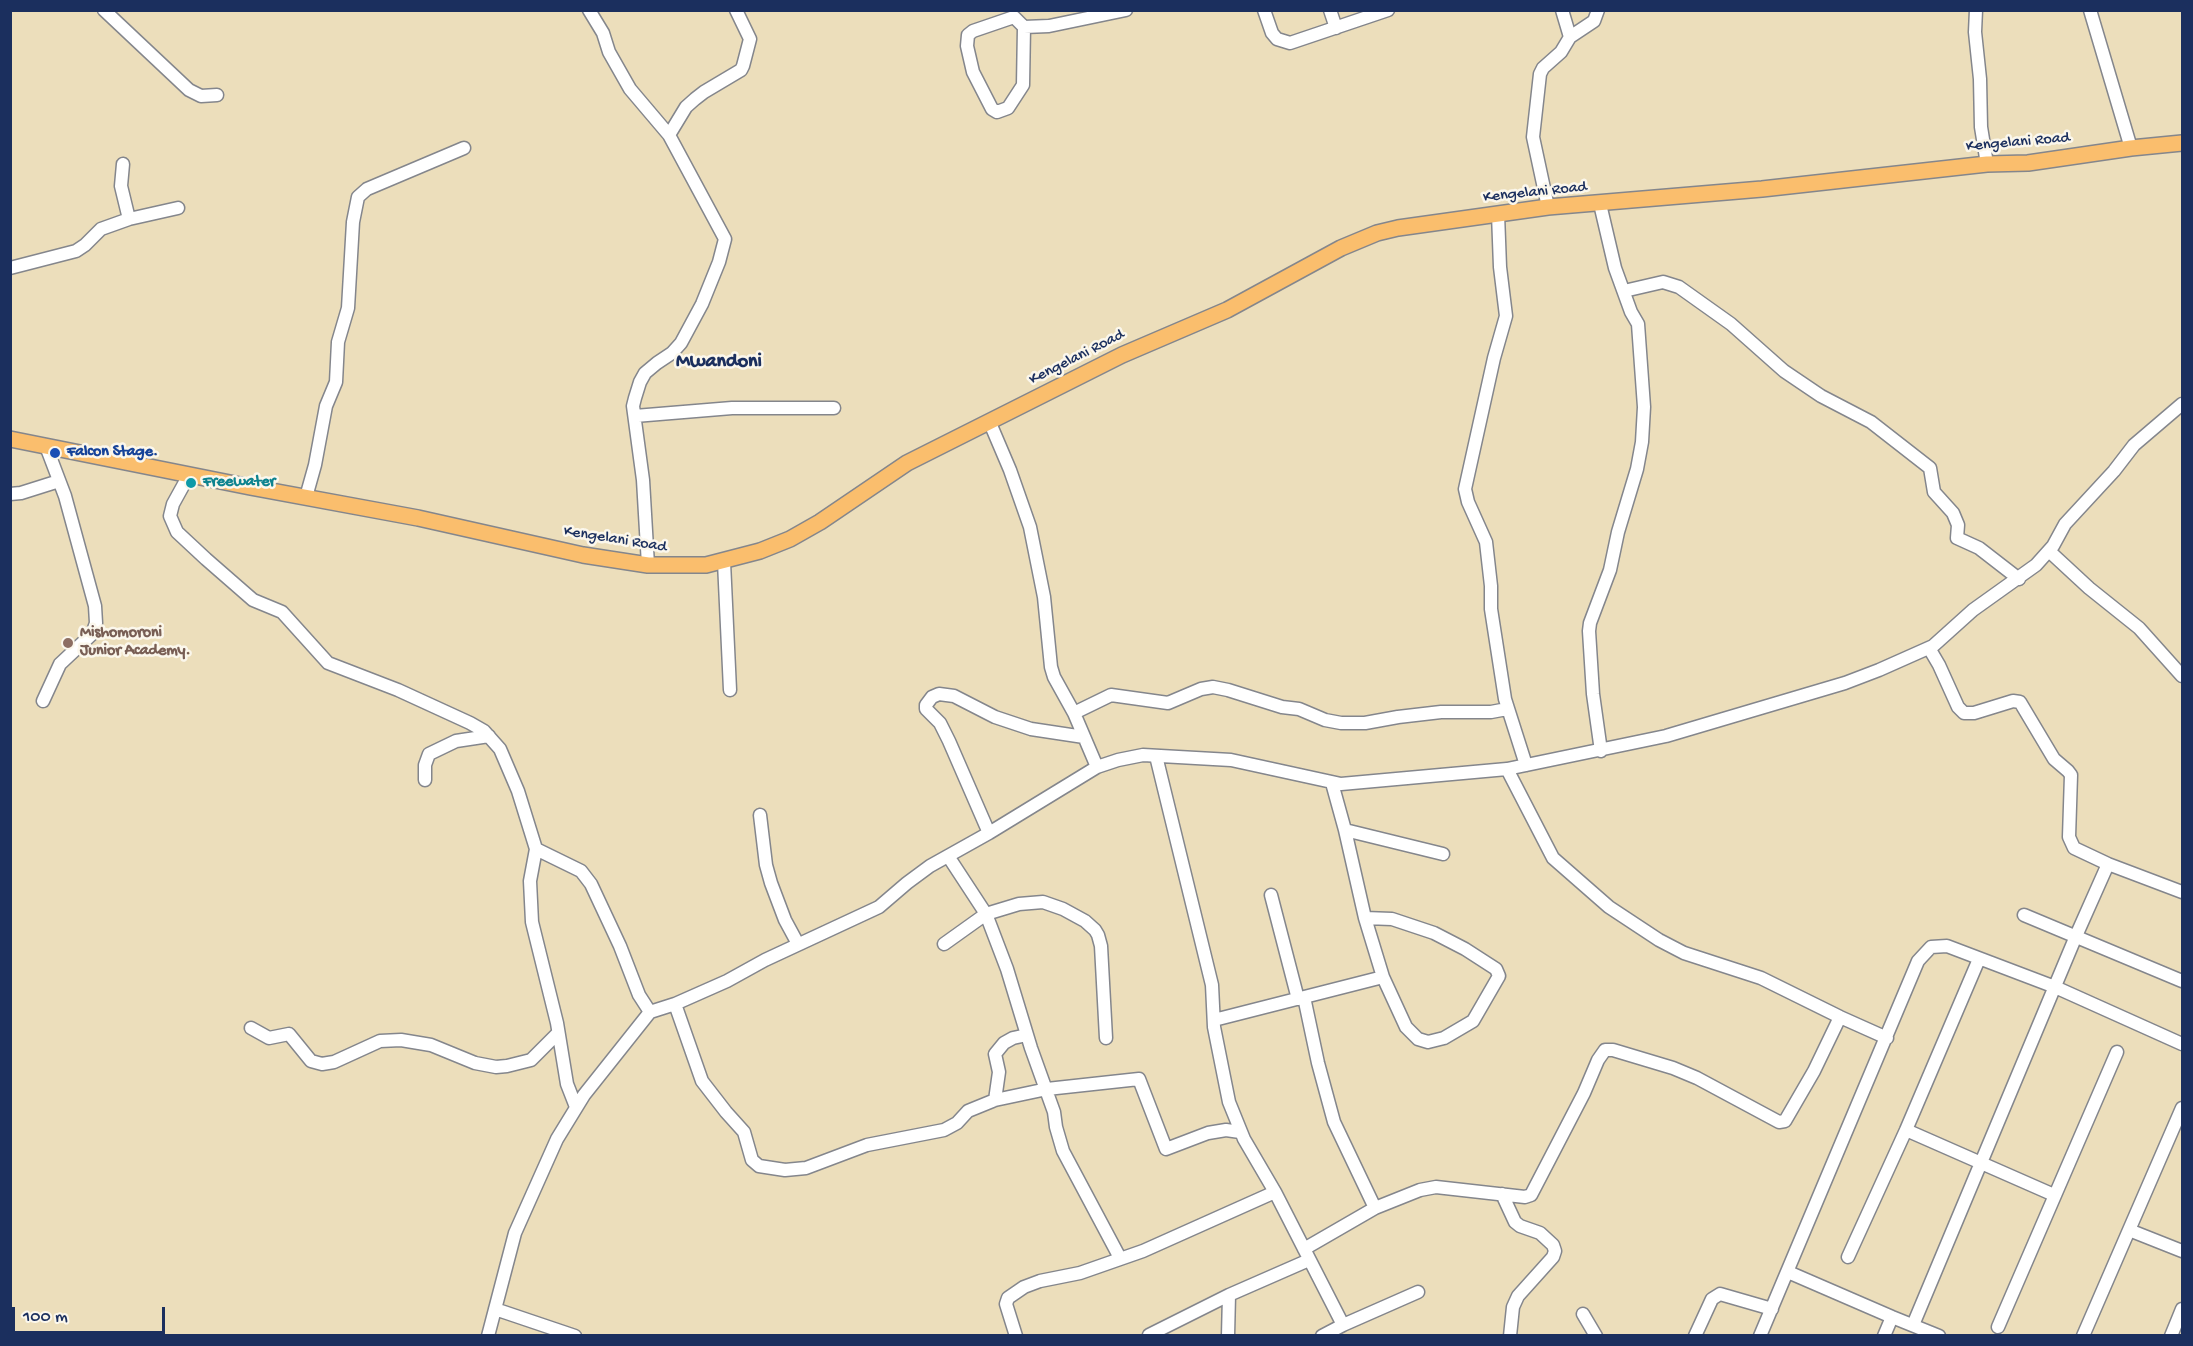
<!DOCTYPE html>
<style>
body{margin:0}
#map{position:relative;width:2193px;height:1346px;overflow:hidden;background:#ecdebb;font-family:"Gochi Hand",sans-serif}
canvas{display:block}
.frame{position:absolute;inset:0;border:12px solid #1b2f5e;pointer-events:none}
.scale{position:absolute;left:12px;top:1307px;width:153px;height:27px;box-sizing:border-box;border:3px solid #1b2f5e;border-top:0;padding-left:8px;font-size:18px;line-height:21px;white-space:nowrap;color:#1b2f5e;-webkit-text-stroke:4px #fbf7ec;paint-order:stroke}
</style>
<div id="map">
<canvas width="2193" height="1346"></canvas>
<div class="frame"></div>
<div class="scale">100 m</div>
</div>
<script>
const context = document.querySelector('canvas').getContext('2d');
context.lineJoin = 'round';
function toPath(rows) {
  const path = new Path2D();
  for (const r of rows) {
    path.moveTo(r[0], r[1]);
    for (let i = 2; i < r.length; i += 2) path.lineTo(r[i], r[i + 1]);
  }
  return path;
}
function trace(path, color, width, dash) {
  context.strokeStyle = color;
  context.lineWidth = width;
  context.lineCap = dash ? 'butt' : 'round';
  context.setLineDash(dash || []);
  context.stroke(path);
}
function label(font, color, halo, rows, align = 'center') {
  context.font = font + ' "Gochi Hand",sans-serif';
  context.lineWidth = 5;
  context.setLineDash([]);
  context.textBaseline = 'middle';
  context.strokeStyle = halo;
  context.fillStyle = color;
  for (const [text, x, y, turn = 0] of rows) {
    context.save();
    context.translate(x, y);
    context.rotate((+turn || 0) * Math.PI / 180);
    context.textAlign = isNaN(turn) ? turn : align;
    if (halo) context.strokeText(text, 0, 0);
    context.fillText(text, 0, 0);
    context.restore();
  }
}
const minor = toPath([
 [104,10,189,90,201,96,217,95],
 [589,10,603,33,609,52,630,89,669,135,725,239,719,262,702,304,681,343,672,353,657,363,645,373,640,382,635,398,633,406,643,480,648,565],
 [1264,10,1272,33,1277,39,1290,43,1388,10],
 [1330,10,1336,28],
 [1976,10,1975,32,1980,79,1981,127,1987,164],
 [2090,10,2131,148],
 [1014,17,1024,27,1023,85,1008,108,997,112,992,109,973,72,967,46,968,35,973,31,1014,17],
 [1024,27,1049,26,1126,10],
 [1570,37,1594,21,1598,10],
 [669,135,686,107,695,99,704,92,741,70,743,66,750,39,736,10],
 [123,164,121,186,129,219],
 [1600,204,1615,268,1631,312,1638,324,1644,407,1642,442,1637,469,1618,532,1610,570,1590,623,1589,631,1593,694,1601,751],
 [1548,207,1533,137,1540,74,1543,68,1561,52,1570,37,1562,10],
 [1498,214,1500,267,1506,316,1494,358,1465,489,1468,502,1486,542,1491,586,1491,609,1505,699,1526,765],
 [10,268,76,251,85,245,101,229,129,219,178,208],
 [1624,291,1663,282,1679,287,1731,324,1784,371,1821,396,1871,422,1930,468,1934,492,1953,513,1958,525,1957,538,1979,548,2019,579],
 [635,416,732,408,834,408],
 [990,423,1010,470,1030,527,1044,597,1051,667,1054,677,1074,713,1097,767],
 [189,475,173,504,170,516,177,532,206,559,253,600,282,612,328,663,398,690,470,723,484,731,500,749,518,791,536,849,530,881,532,922,557,1023,567,1084,576,1107],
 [10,494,21,493,59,481],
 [306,497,315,465,326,406,336,382,338,342,348,308,353,222,358,197,367,189,464,148],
 [2049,551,2089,588,2139,628,2182,676],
 [724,562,730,690],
 [1929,648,1939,665,1958,707,1964,713,1974,713,2013,701,2020,702,2054,759,2068,771,2071,775,2069,837,2074,848,2108,864,2182,892],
 [43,701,60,664,92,634,96,623,95,606,65,496,46,446],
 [1074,713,1111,695,1168,703,1201,689,1213,687,1228,690,1282,707,1299,709,1325,720,1341,723,1365,723,1398,717,1441,712,1491,712,1507,709],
 [1156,756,1212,985,1214,1027,1229,1102,1244,1139,1275,1192,1343,1325,1322,1336],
 [1507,769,1553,858,1609,907,1659,940,1684,953,1761,978,1840,1017,1887,1038],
 [425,780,425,765,429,754,456,741,489,736],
 [760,815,766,865,771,883,785,920,798,944],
 [1345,830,1443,854],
 [989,833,949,741,940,723,926,709,926,705,932,697,939,694,954,696,995,717,1031,729,1084,737],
 [536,849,581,871,591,884,620,946,639,995,650,1012],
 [948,856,986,914,1019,904,1043,902,1063,909,1085,921,1095,930,1098,935,1101,946,1106,1038],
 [1271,895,1298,999],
 [2024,915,2182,981],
 [1365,918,1392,919,1434,933,1465,949,1496,969,1499,976,1473,1021,1444,1038,1428,1042,1418,1039,1406,1027,1383,977],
 [944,944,986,914,1007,969,1031,1048,1054,1112,1056,1127,1063,1151,1120,1258],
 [1304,997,1318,1063,1334,1122,1375,1208],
 [675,1004,702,1081,726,1112,744,1132,752,1160,759,1166,785,1170,806,1168,867,1145,944,1130,957,1123,968,1111,995,1100,1047,1089,1139,1079,1166,1149,1208,1133,1226,1130,1240,1132],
 [1214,1020,1383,977,1365,918,1345,830,1332,783],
 [251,1028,269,1038,289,1034,311,1061,322,1064,334,1062,380,1041,401,1040,431,1045,475,1063,496,1067,507,1066,531,1060,558,1033],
 [995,1100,999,1072,995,1054,1004,1043,1013,1038,1027,1035],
 [1906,1130,2054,1195],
 [1502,1194,1515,1222,1520,1226,1540,1233,1553,1245,1555,1251,1553,1257,1518,1296,1513,1307,1510,1336],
 [2129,1230,2182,1251],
 [1304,1249,1375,1208,1420,1190,1436,1187,1525,1197,1531,1195,1584,1093,1598,1060,1605,1050,1613,1050,1673,1068,1697,1078,1779,1122,1785,1121,1814,1071,1840,1017],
 [1848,1257,1906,1130,1979,959],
 [1788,1272,1892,1317,1939,1336],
 [495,1309,575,1336],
 [1583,1314,1596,1336],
 [1343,1325,1418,1292],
 [1913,1325,2076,936,2108,864],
 [1998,1327,2117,1052],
 [1149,1335,1229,1295,1309,1260],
 [488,1336,515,1233,557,1139,584,1095,650,1012,675,1004,727,981,765,960,879,907,907,883,930,866,989,833,1097,767,1118,760,1143,755,1231,760,1341,784,1507,769,1666,736,1845,683,1879,670,1933,646,1973,610,2036,565,2053,546,2065,524,2114,471,2134,445,2182,404],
 [1016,1336,1006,1304,1008,1298,1024,1287,1040,1281,1080,1273,1143,1251,1275,1192],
 [1228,1336,1229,1295],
 [1695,1336,1712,1299,1720,1294,1772,1309],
 [1760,1336,1918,961,1931,947,1947,946,2055,987,2182,1044],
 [1884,1336,1892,1317],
 [2083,1336,2182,1108],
 [2171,1336,2182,1309]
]);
const major = toPath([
 [10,439,250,487,418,518,583,555,648,565,706,565,760,551,790,539,820,522,907,463,1122,355,1227,310,1341,248,1377,233,1398,228,1548,207,1762,189,1987,164,2028,163,2131,148,2182,143]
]);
const markers = [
 [55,453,6,"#1a4fb4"],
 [191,483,6,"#0f9aa8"],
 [68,643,6,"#8d6e63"]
];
const streetNames = [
 ["Kengelani Road",2018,143,-5],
 ["Kengelani Road",1535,193,-6],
 ["Kengelani Road",1077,358,-27],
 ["Kengelani Road",615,540,9]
];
const transitNames = [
 ["Falcon Stage.",67,453]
];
const cultureNames = [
 ["Freewater",203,483]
];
const educationNames = [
 ["Mishomoroni",80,634],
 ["Junior Academy.",80,652]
];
const quarterNames = [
 ["Mwandoni",719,363]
];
trace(minor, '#84868c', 15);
trace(major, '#84868c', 18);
trace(minor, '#fff', 12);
trace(major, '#fabe6d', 15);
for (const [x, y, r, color] of markers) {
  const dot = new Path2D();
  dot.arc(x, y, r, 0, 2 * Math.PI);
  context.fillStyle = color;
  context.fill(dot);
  trace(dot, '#fbf7ec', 2);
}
label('16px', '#1b2f5e', '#fbf7ec', streetNames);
label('bold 16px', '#164399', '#fbf7ec', transitNames, 'left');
label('bold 16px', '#0d838f', '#fbf7ec', cultureNames, 'left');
label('bold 16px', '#785e54', '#fbf7ec', educationNames, 'left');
label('bold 20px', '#1b2f5e', '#fbf7ec', quarterNames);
</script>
